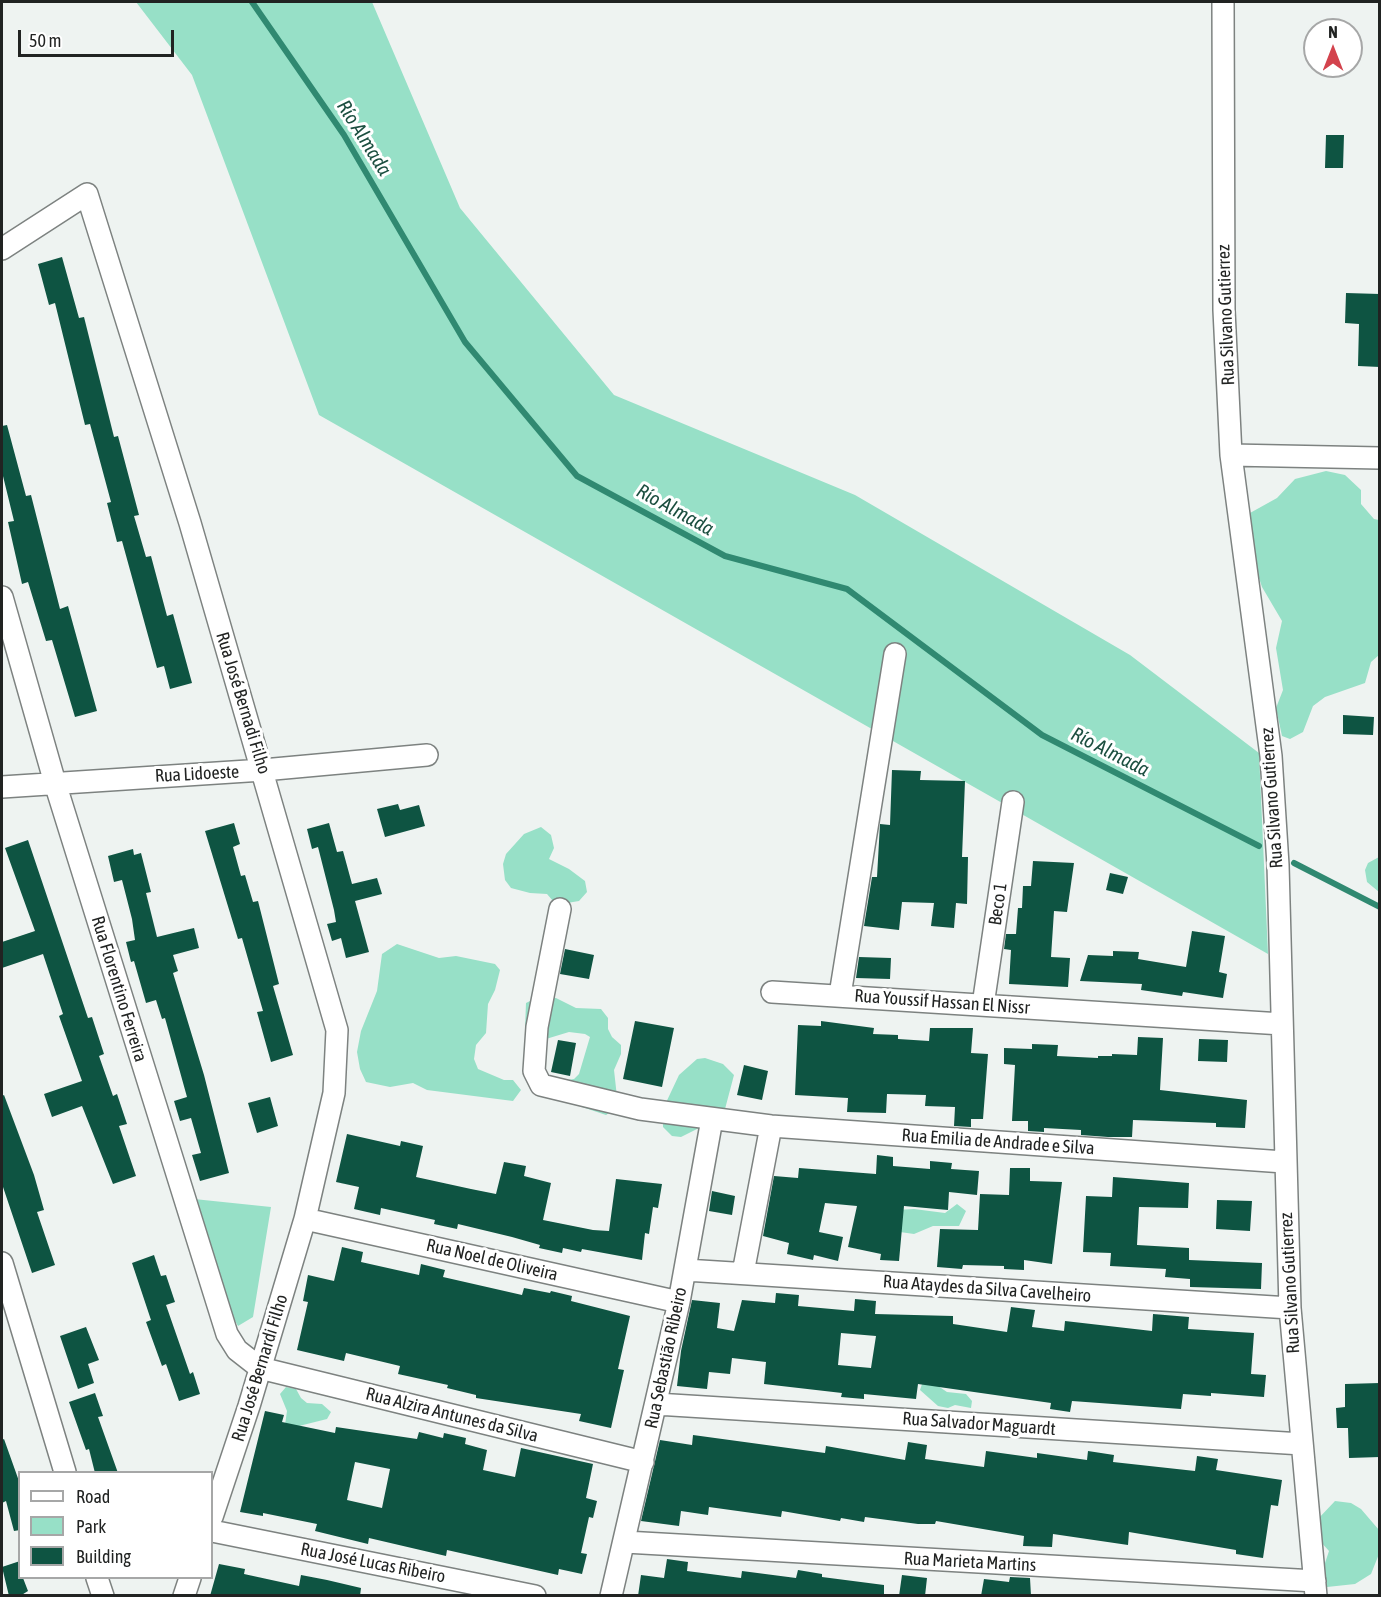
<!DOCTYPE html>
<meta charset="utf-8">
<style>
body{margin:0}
#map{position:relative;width:1381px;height:1597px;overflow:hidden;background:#eef3f1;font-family:"Asap Condensed",sans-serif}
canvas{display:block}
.frame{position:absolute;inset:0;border:3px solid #212322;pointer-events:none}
.legend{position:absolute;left:18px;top:1471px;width:195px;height:108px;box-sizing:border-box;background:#fff;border:2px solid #a6a7a7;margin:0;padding:8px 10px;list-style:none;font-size:18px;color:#212322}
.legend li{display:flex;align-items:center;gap:12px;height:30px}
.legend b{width:30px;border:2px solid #a6a7a7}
.north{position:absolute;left:1303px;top:18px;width:60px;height:60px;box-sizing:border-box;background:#fff;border:2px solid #a6a7a7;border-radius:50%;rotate:0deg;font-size:16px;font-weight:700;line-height:24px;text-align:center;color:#212322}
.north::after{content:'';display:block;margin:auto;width:21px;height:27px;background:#d3434d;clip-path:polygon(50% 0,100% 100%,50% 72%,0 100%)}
.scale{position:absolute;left:18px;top:30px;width:156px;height:27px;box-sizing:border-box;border:3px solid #212322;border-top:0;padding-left:8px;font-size:18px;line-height:21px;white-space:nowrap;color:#212322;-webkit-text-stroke:4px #fff;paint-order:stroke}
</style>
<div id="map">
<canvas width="1381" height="1597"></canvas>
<div class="frame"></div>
<ul class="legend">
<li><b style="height:8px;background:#fff"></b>Road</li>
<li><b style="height:16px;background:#97e0c7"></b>Park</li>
<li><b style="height:16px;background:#0e5442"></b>Building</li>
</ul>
<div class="north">N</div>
<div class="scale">50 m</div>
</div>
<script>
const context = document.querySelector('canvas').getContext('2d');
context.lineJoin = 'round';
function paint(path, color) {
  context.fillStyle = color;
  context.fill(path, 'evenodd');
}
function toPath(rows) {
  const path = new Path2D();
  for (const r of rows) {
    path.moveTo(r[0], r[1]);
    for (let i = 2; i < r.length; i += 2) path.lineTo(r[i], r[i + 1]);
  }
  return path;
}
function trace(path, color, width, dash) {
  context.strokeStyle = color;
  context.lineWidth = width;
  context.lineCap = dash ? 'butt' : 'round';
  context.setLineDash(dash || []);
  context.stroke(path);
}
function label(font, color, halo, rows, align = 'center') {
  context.font = font + ' "Asap Condensed",sans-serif';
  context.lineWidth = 6;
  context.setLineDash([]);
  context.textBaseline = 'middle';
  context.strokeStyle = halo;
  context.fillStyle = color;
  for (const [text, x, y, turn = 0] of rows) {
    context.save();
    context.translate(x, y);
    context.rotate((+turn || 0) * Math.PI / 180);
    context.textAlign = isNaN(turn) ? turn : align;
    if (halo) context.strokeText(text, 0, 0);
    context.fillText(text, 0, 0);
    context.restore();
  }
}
const green = toPath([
 [136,2,372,2,460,208,614,395,855,495,1130,655,1259,753,1268,954,319,415,192,75],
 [1326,471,1345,475,1361,490,1361,504,1374,519,1379,520,1379,655,1371,662,1365,683,1325,697,1313,706,1303,732,1290,739,1282,736,1276,708,1283,690,1276,648,1282,621,1262,587,1246,539,1246,529,1250,513,1277,498,1295,479],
 [541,827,551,835,554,848,549,859,569,869,585,881,587,892,579,901,567,903,553,901,547,894,530,893,511,888,505,880,503,864,506,854,524,834],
 [1379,857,1379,892,1367,882,1365,870,1368,863],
 [397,944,439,958,456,956,495,964,500,970,495,990,488,1004,486,1033,476,1045,474,1059,478,1069,504,1080,513,1080,521,1090,513,1101,427,1090,413,1083,390,1087,366,1082,360,1069,357,1052,361,1031,377,991,382,954],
 [540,996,556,998,576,1008,601,1009,608,1018,608,1029,612,1037,621,1045,621,1054,614,1070,617,1097,615,1109,606,1115,567,1102,561,1081,574,1079,579,1074,590,1037,585,1034,569,1032,546,1039,528,1035,525,1029,526,1003],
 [705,1058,723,1064,734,1075,725,1109,719,1118,681,1137,672,1136,663,1127,663,1109,679,1075,697,1059],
 [194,1199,271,1207,253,1317,238,1326,221,1296],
 [957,1204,966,1211,959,1226,933,1226,914,1234,900,1232,897,1210,914,1209,945,1213],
 [932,1382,947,1392,966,1394,972,1401,971,1408,955,1405,948,1408,938,1406,920,1390,922,1384],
 [286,1387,296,1389,301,1398,307,1403,322,1404,331,1412,327,1419,295,1427,285,1425,287,1411,280,1394],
 [1335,1501,1351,1503,1361,1509,1379,1530,1379,1554,1371,1574,1355,1584,1327,1587,1320,1578,1329,1551,1320,1541,1317,1520]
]);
const stream = toPath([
 [252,2,344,135,465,342,577,476,725,556,847,589,1042,735,1259,846],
 [1294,863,1380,907]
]);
const building = toPath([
 [1326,135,1344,135,1343,168,1325,168],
 [62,257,79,318,84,317,114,437,118,436,139,515,134,516,146,557,151,556,167,616,173,614,192,683,170,689,164,666,157,668,122,541,117,542,107,503,111,502,90,424,85,425,55,303,49,305,38,264],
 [1346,293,1380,294,1380,367,1358,366,1359,324,1345,323],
 [7,425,26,496,31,495,60,609,68,606,97,711,75,717,52,640,46,641,28,582,22,584,8,522,14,521,2,472,2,426],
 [1343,715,1374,717,1373,735,1343,734],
 [892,770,921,771,920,780,965,781,962,857,968,857,967,904,956,903,954,928,931,926,934,903,902,902,899,930,864,926,872,877,877,877,880,824,890,825],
 [398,804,400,810,419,805,425,826,385,837,377,809],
 [234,823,240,844,233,847,241,876,245,875,253,902,258,901,279,984,273,986,293,1055,271,1062,257,1012,263,1011,242,938,238,939,205,831],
 [329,823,337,852,343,851,352,884,377,878,382,894,355,901,369,952,346,958,341,938,332,941,327,924,336,922,334,910,318,847,312,849,307,829],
 [28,840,88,1018,92,1017,104,1054,99,1056,113,1096,117,1094,127,1124,119,1126,136,1176,113,1184,82,1106,52,1117,44,1094,82,1081,59,1016,63,1014,43,954,2,968,2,942,35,931,5,848],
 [133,849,134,855,141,853,151,892,146,893,157,937,194,928,199,948,173,955,178,971,173,973,204,1075,229,1173,200,1181,192,1155,201,1153,191,1118,180,1121,174,1101,187,1097,165,1018,162,1019,156,1000,146,1003,134,961,131,962,126,942,135,940,132,919,122,880,114,882,108,856],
 [1033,861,1074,863,1067,912,1054,911,1051,957,1070,958,1068,987,1009,984,1011,950,1004,949,1006,934,1016,934,1018,908,1022,908,1023,886,1031,886],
 [1110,873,1128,877,1123,894,1106,890],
 [1192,931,1225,936,1219,972,1227,974,1223,998,1183,992,1182,996,1141,990,1142,984,1080,981,1088,955,1113,956,1113,951,1139,952,1138,959,1186,967],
 [565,949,594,955,589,979,560,974],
 [859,957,891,958,890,979,856,978],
 [635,1021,674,1028,662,1087,623,1079],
 [821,1021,874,1028,873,1034,898,1035,898,1039,929,1041,930,1028,973,1028,971,1053,988,1054,983,1119,971,1119,971,1127,954,1126,955,1107,925,1106,926,1095,887,1094,886,1113,847,1112,848,1098,795,1095,798,1025,821,1026],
 [1138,1037,1163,1038,1160,1090,1247,1100,1245,1128,1216,1127,1216,1123,1133,1120,1132,1137,1108,1137,1081,1135,1081,1130,1044,1128,1044,1132,1028,1131,1028,1121,1012,1121,1015,1065,1004,1064,1004,1048,1032,1049,1032,1044,1058,1045,1057,1056,1098,1058,1098,1056,1112,1056,1112,1054,1137,1055],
 [1199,1039,1228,1040,1227,1062,1198,1061],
 [558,1040,576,1043,570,1076,551,1072],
 [744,1065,768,1071,762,1100,737,1095],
 [4,1095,34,1175,44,1210,37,1212,55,1265,32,1273,2,1184,2,1096],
 [270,1097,278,1126,257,1133,248,1103],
 [347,1134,400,1146,401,1141,423,1146,416,1177,471,1189,496,1194,504,1162,526,1166,524,1176,551,1183,543,1220,593,1230,609,1231,616,1179,662,1184,658,1208,653,1207,649,1234,645,1233,642,1260,582,1249,581,1252,563,1248,562,1253,539,1248,540,1245,512,1237,458,1224,457,1229,434,1224,435,1220,381,1208,380,1215,354,1209,359,1187,336,1182],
 [877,1155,893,1157,893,1166,930,1169,930,1161,952,1163,951,1169,979,1171,977,1195,949,1192,948,1210,904,1206,899,1261,880,1260,881,1254,848,1247,857,1206,825,1203,819,1232,843,1237,838,1261,814,1255,813,1260,787,1254,789,1243,763,1236,774,1176,798,1178,799,1168,876,1174],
 [1010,1168,1030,1168,1030,1181,1062,1182,1052,1264,1024,1260,1024,1270,1004,1269,1004,1266,963,1265,962,1269,937,1267,940,1229,978,1230,980,1194,1009,1195],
 [1113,1177,1189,1183,1188,1208,1139,1207,1137,1245,1189,1248,1189,1260,1262,1263,1261,1289,1190,1287,1190,1279,1165,1277,1166,1269,1110,1266,1111,1253,1083,1252,1086,1196,1112,1197],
 [712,1191,735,1196,732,1215,709,1211],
 [1217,1200,1252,1201,1250,1231,1216,1229],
 [342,1247,363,1252,361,1262,419,1275,421,1264,445,1270,443,1277,522,1295,524,1288,550,1293,551,1291,572,1296,571,1301,630,1316,618,1369,624,1370,611,1428,579,1421,581,1414,476,1398,476,1395,447,1388,448,1385,398,1374,400,1366,346,1353,344,1361,297,1350,308,1302,303,1301,308,1275,334,1281],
 [154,1255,161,1276,166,1275,175,1302,166,1305,190,1374,193,1372,200,1394,179,1401,166,1364,162,1366,146,1322,151,1320,132,1263],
 [776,1293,799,1295,798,1306,854,1311,855,1299,876,1301,875,1314,953,1316,953,1324,1007,1332,1011,1307,1035,1310,1032,1327,1064,1331,1065,1321,1152,1331,1153,1314,1189,1317,1188,1329,1254,1333,1251,1374,1266,1375,1264,1397,1211,1393,1211,1396,1183,1394,1181,1409,1072,1401,1070,1412,1050,1409,1051,1403,918,1384,916,1399,864,1394,864,1399,841,1397,842,1393,764,1384,766,1362,732,1358,730,1374,709,1372,707,1389,677,1386,681,1351,692,1300,720,1303,717,1328,734,1331,742,1300,775,1303],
 [841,1333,876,1336,871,1368,838,1365],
 [86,1327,99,1360,88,1364,94,1383,78,1389,60,1336],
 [1380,1383,1380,1457,1349,1458,1348,1428,1337,1428,1336,1408,1345,1407,1345,1384],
 [95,1393,103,1416,98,1417,118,1473,95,1473,89,1449,86,1450,69,1402],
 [265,1411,284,1415,282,1422,335,1433,336,1427,417,1439,419,1432,443,1438,444,1433,466,1438,465,1444,487,1450,483,1470,515,1477,521,1448,593,1464,586,1498,597,1501,593,1518,589,1517,581,1553,587,1554,582,1574,559,1569,558,1575,447,1550,446,1556,369,1538,368,1544,315,1531,317,1524,263,1513,263,1516,240,1512],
 [355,1462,390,1469,382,1508,347,1500],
 [693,1435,825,1453,826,1446,905,1460,908,1442,927,1445,925,1459,984,1467,986,1451,1037,1458,1037,1453,1087,1460,1088,1451,1114,1455,1113,1462,1195,1471,1197,1456,1218,1459,1216,1470,1282,1480,1278,1506,1271,1505,1263,1558,1236,1554,1236,1550,1129,1532,1128,1545,1053,1534,1052,1547,1023,1546,1024,1536,936,1521,935,1524,918,1524,865,1517,864,1522,841,1518,840,1521,782,1511,781,1517,709,1507,708,1515,681,1511,679,1526,641,1521,660,1440,692,1445],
 [4,1439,20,1484,20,1530,14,1531,6,1501,2,1503,2,1440],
 [667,1559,688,1562,687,1571,741,1578,742,1571,796,1578,798,1570,822,1574,822,1577,884,1585,884,1596,638,1596,641,1575,664,1578],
 [20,1561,20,1578,23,1578,28,1591,20,1596,9,1596,2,1567],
 [219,1564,245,1569,244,1574,299,1586,301,1575,327,1580,361,1588,360,1596,210,1596],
 [902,1575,927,1578,925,1596,899,1596],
 [1010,1577,1030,1578,1031,1596,981,1596,984,1579,1009,1582]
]);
const street = toPath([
 [1223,2,1224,310,1231,455,1271,756,1278,865,1290,1308,1316,1596],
 [2,249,87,194,190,523,337,1030,334,1093,305,1219,249,1406,212,1517],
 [1231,455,1380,458],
 [2,597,55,783,227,1334,237,1350,260,1368,643,1462],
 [2,787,263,770,427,755],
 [560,909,537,1027,534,1071,541,1085,640,1109,771,1126,1284,1162],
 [772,992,1282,1024],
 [840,995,895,654],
 [983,1005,1013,802],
 [305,1219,679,1302],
 [2,1263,65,1472],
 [685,1270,1290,1308],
 [743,1273,771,1126],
 [656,1404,1302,1444],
 [212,1531,535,1596],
 [625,1542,1315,1581],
 [97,1578,103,1596],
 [184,1596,190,1578],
 [611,1596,679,1302,712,1119]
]);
const streetNames = [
 ["Rua Silvano Gutierrez",1226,315,-92],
 ["Rua José Bernadi Filho",243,703,73],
 ["Rua Lidoeste",197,774,-3],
 ["Rua Silvano Gutierrez",1272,798,-94],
 ["Beco 1",998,904,-82],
 ["Rua Florentino Ferreira",119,989,73],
 ["Rua Youssif Hassan El Nissr",942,1002,4],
 ["Rua Emilia de Andrade e Silva",998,1142,4],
 ["Rua Noel de Oliveira",492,1260,13],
 ["Rua Silvano Gutierrez",1290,1283,-93],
 ["Rua Ataydes da Silva Cavelheiro",987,1289,4],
 ["Rua Sebastião Ribeiro",666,1358,-78],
 ["Rua José Bernardi Filho",260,1368,-73],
 ["Rua Alzira Antunes da Silva",452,1415,14],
 ["Rua Salvador Maguardt",979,1424,4],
 ["Rua Marieta Martins",970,1562,3],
 ["Rua José Lucas Ribeiro",373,1563,11]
];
const waterNames = [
 ["Río Almada",364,138,58],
 ["Río Almada",675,510,29],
 ["Río Almada",1110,752,27]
];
paint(green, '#97e0c7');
trace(stream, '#308971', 6);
paint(building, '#0e5442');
trace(street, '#7d8280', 24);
trace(street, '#fff', 21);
label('18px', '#212322', '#fff', streetNames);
label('italic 20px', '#1c4f40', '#fff', waterNames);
</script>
